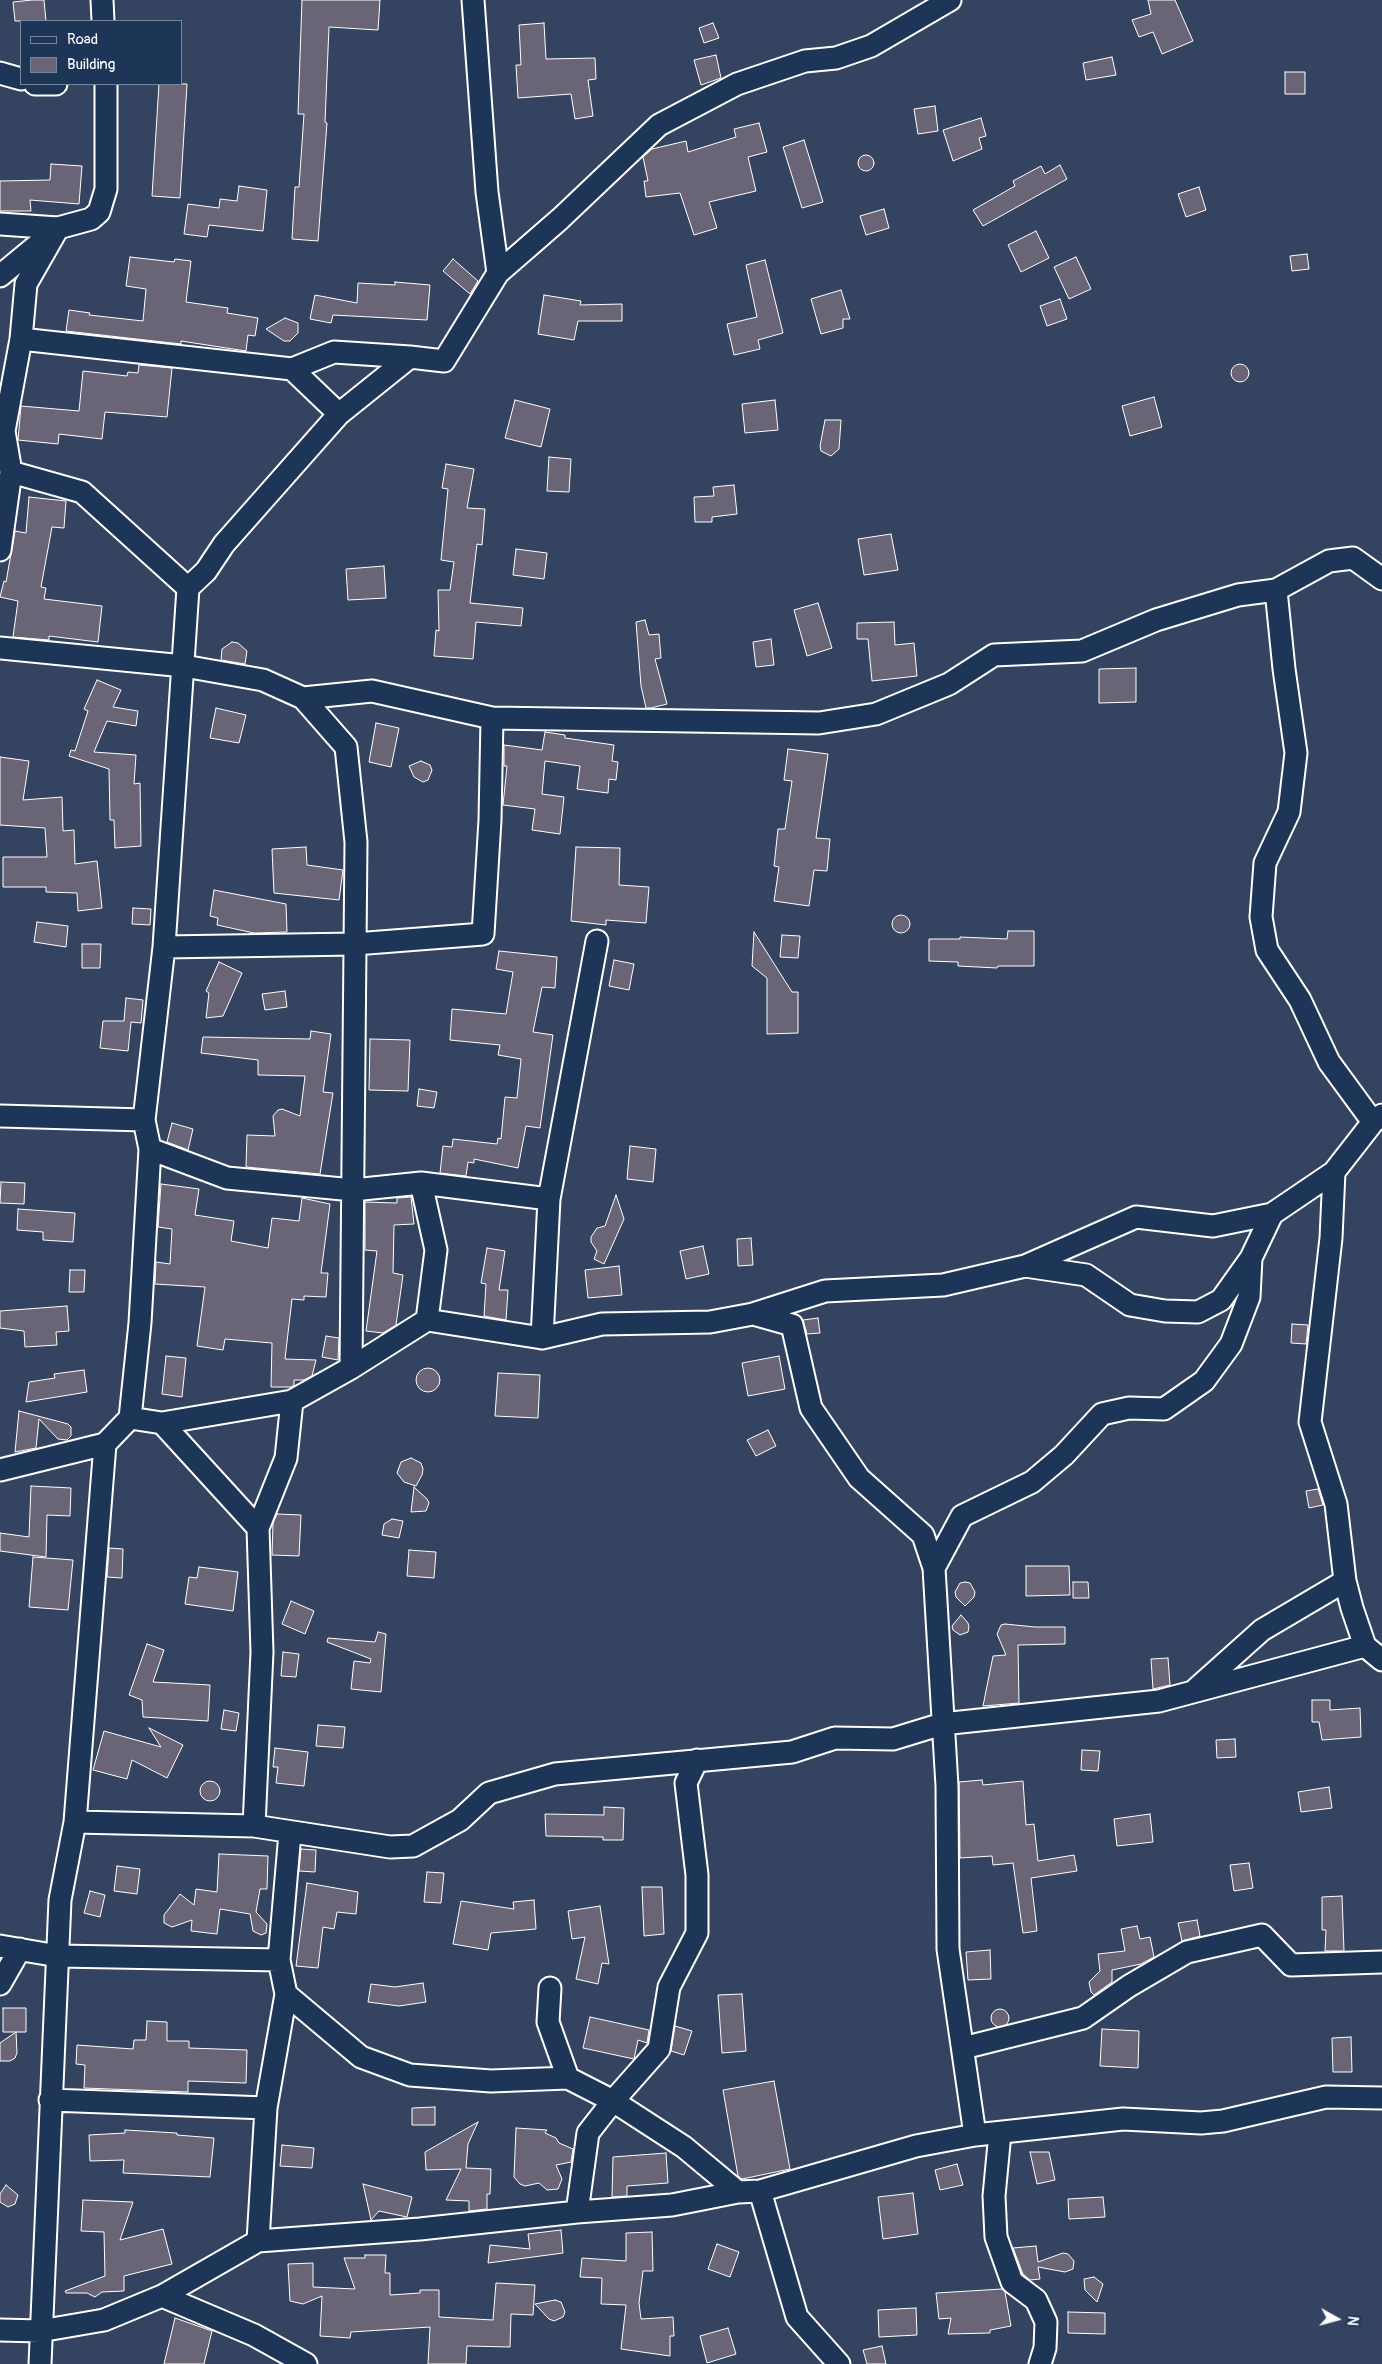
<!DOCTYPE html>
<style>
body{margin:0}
#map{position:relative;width:1382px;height:2364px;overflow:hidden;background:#344360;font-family:Pangolin,sans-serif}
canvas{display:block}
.legend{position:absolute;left:20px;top:20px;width:162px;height:65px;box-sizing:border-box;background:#1d3557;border:1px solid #77869a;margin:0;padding:6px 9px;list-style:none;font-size:15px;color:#fff}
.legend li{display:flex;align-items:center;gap:10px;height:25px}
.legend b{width:25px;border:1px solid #77869a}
.north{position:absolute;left:1312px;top:2294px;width:50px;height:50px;-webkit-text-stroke:4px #1d3557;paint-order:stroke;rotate:97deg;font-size:14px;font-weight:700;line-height:20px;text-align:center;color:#fff}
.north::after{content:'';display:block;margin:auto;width:18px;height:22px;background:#fff;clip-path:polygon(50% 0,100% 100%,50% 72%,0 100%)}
</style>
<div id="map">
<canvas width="1382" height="2364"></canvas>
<ul class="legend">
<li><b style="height:6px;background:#1d3557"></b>Road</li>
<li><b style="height:14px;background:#696576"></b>Building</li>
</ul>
<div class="north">N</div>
</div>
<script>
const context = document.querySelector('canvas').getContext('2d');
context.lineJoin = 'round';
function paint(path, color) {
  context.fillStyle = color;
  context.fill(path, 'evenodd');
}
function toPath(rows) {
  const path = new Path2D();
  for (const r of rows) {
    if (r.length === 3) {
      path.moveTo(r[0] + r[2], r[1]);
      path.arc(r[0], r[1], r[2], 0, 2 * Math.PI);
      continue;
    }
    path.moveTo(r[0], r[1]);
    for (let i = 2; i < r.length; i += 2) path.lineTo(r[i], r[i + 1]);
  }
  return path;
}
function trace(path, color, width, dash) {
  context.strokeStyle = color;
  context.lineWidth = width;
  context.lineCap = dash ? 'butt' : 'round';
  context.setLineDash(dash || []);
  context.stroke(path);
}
const building = toPath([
 [32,0,44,0,46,21,15,21,13,2,32,0],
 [302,0,380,0,378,30,329,27,325,122,327,123,318,241,292,239,295,187,299,187,304,114,298,114,302,0],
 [1148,0,1175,0,1193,41,1162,54,1153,32,1139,37,1132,20,1151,14,1148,0],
 [544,23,546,59,595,58,596,79,588,80,593,116,575,119,571,94,518,98,516,65,521,65,519,25,544,23],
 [713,23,719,38,704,43,699,28,713,23],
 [716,55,721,78,701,85,694,60,716,55],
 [1112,57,1116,75,1086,80,1083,63,1112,57],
 [1285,72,1305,72,1305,94,1285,94,1285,72],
 [159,84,187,84,180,198,152,196,159,84],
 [935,106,938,131,918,134,914,109,935,106],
 [981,118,986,136,979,138,982,149,953,161,943,130,981,118],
 [759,123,767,152,748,157,756,191,709,202,717,228,694,235,680,193,646,197,644,181,648,181,643,157,652,149,686,141,688,152,736,137,734,129,759,123],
 [804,140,823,202,802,208,783,147,804,140],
 [866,163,8],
 [51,164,82,166,79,204,30,200,31,211,0,211,0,181,50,180,51,164],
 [1060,165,1067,179,983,226,973,210,1015,186,1013,181,1041,166,1045,174,1060,165],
 [239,186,267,190,263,231,209,225,207,237,184,234,188,204,219,208,220,199,237,201,239,186],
 [1199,187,1206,210,1186,217,1178,194,1199,187],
 [884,209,889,228,866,235,860,216,884,209],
 [1036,231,1049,258,1021,272,1008,245,1036,231],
 [1307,254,1309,269,1292,271,1290,256,1307,254],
 [130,257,174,262,175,259,191,261,186,302,228,308,227,313,258,318,255,336,248,335,246,351,181,341,181,344,66,331,69,310,90,313,89,315,143,321,146,289,126,286,130,257],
 [1076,257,1091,289,1069,299,1054,267,1076,257],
 [453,259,478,281,470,294,443,271,453,259],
 [765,260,783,333,758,340,760,349,734,355,727,324,757,317,746,265,765,260],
 [395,282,430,285,427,320,333,315,331,323,310,319,315,295,357,303,358,283,395,285,395,282],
 [841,290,850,319,843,319,843,328,821,334,811,299,841,290],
 [544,295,581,301,580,305,622,304,622,321,578,321,574,340,538,334,544,295],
 [1060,299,1067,319,1047,326,1040,306,1060,299],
 [285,318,298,323,298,333,290,341,284,341,266,329,285,318],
 [1240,373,9],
 [139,365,172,368,167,417,105,412,102,439,59,434,58,444,18,440,21,406,79,411,83,371,127,376,128,372,138,373,139,365],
 [1154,397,1162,427,1130,436,1122,406,1154,397],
 [515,400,550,409,541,447,505,438,515,400],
 [775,400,778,430,745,433,742,404,775,400],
 [825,420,841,420,839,449,831,456,821,451,820,446,825,420],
 [549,457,571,459,569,492,547,491,549,457],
 [446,464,474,469,467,508,485,509,482,545,477,544,470,603,523,608,521,626,476,622,473,659,434,656,436,630,439,631,438,590,450,590,454,562,441,560,448,489,442,488,446,464],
 [734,485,737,514,712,517,712,522,695,522,694,497,714,496,713,487,734,485],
 [29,497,66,501,64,528,52,527,41,587,46,588,44,599,102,606,98,642,49,636,49,640,13,637,18,601,0,597,4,581,6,582,15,531,26,533,29,497],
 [891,534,898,570,864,575,858,539,891,534],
 [516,549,547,553,544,579,513,575,516,549],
 [384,566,386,598,348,600,346,569,384,566],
 [818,603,832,648,807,656,794,610,818,603],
 [645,620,649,635,659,634,661,658,655,659,667,704,651,708,646,708,641,686,636,622,645,620],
 [894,622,895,645,914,643,917,676,872,681,868,639,857,639,857,623,894,622],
 [771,639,774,665,756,667,753,642,771,639],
 [232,642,238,643,247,651,245,664,221,660,222,649,232,642],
 [1136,668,1136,702,1099,703,1099,669,1136,668],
 [97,680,121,690,113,707,138,711,136,726,107,721,94,752,136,755,134,784,140,783,141,846,115,848,114,820,110,820,109,769,69,756,71,750,75,751,88,711,84,709,97,680],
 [216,708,246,715,239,743,210,738,216,708],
 [376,723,399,728,391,767,369,762,376,723],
 [545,732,565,735,565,738,614,745,612,761,618,762,616,780,609,779,608,793,577,789,580,766,545,761,542,794,564,797,560,834,532,830,535,809,503,805,507,766,504,766,504,745,542,750,545,732],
 [788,749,828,754,816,838,830,839,827,871,814,870,809,906,774,901,779,867,774,866,778,829,785,829,792,781,784,780,788,749],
 [0,757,29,761,23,800,62,797,63,831,74,830,75,864,97,861,102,908,78,911,77,893,46,892,46,887,3,887,3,857,47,857,45,828,0,825,0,757],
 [421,761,430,765,432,770,428,780,423,782,414,777,409,766,421,761],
 [306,847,307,865,343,870,339,900,274,893,272,849,306,847],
 [576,847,620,848,619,885,649,887,646,923,606,920,606,925,571,921,576,847],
 [214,890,286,904,287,932,254,933,217,925,218,918,210,916,214,890],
 [133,908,151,909,150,925,132,924,133,908],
 [901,924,9],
 [37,922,68,926,66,947,34,942,37,922],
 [1008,931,1034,931,1034,966,998,966,997,968,958,966,958,962,929,961,929,939,960,939,960,937,1007,939,1008,931],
 [754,932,792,992,798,992,798,1033,767,1034,767,978,752,966,754,932],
 [782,935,800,936,798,958,780,957,782,935],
 [82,944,101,944,100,968,82,968,82,944],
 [499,951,557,957,555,988,542,987,533,1032,553,1035,540,1128,526,1126,518,1168,474,1159,474,1163,468,1162,466,1176,440,1173,443,1146,452,1147,453,1139,497,1144,498,1138,501,1139,505,1097,517,1098,521,1059,498,1055,500,1045,450,1040,452,1009,506,1014,513,972,496,969,499,951],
 [614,960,634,964,629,990,609,986,614,960],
 [219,962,242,973,223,1016,206,1018,209,993,206,991,219,962],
 [285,991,287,1007,265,1010,262,994,285,991],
 [126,998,143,1000,141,1023,131,1022,128,1051,100,1048,103,1021,124,1021,126,998],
 [311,1031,331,1034,323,1092,333,1093,320,1174,246,1167,247,1135,275,1136,273,1116,278,1110,282,1109,300,1116,305,1076,258,1075,258,1060,201,1053,203,1037,310,1039,311,1031],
 [370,1039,410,1040,408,1091,369,1090,370,1039],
 [419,1089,437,1092,434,1108,417,1106,419,1089],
 [172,1123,193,1129,188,1150,167,1142,172,1123],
 [630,1146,656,1149,653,1182,627,1179,630,1146],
 [1,1182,25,1183,24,1204,0,1203,1,1182],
 [161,1184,199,1189,195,1215,234,1221,231,1241,268,1248,272,1218,299,1221,302,1198,330,1204,321,1273,328,1273,326,1297,304,1296,304,1300,292,1299,285,1359,316,1360,312,1376,304,1380,294,1380,294,1385,291,1387,271,1387,272,1343,225,1339,223,1350,197,1346,205,1287,155,1284,156,1262,170,1264,172,1229,158,1227,161,1184],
 [616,1195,624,1219,604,1264,594,1259,597,1251,591,1242,591,1237,597,1228,605,1226,616,1195],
 [411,1197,414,1224,394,1225,393,1273,403,1275,396,1325,383,1333,366,1331,377,1251,365,1250,365,1202,397,1203,397,1198,411,1197],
 [18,1209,75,1213,73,1242,43,1240,43,1232,17,1230,18,1209],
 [751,1238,753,1265,738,1266,737,1239,751,1238],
 [703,1246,709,1274,686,1279,680,1251,703,1246],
 [487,1248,505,1251,499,1290,508,1290,506,1320,484,1316,486,1284,481,1283,487,1248],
 [619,1266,622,1295,588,1298,585,1270,619,1266],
 [70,1270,85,1270,84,1292,69,1292,70,1270],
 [67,1306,69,1331,56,1332,57,1345,25,1347,24,1331,0,1328,0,1311,67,1306],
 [818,1318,820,1333,807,1334,803,1320,818,1318],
 [1292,1324,1308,1325,1306,1344,1291,1343,1292,1324],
 [326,1336,339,1338,338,1360,322,1357,326,1336],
 [166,1356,186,1358,182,1397,162,1394,166,1356],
 [779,1356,785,1389,748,1396,742,1363,779,1356],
 [428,1380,12],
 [84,1370,87,1392,26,1402,29,1382,55,1378,54,1374,84,1370],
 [498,1373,540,1375,538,1418,495,1416,498,1373],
 [19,1411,68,1424,71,1427,71,1436,67,1440,58,1439,39,1419,36,1448,15,1452,19,1411],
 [768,1430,776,1446,756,1456,747,1440,768,1430],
 [411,1458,421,1463,423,1469,422,1475,416,1486,404,1482,397,1473,401,1462,411,1458],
 [31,1486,71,1488,70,1516,47,1515,46,1557,0,1551,0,1533,29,1537,31,1486],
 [414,1487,427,1499,429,1503,426,1511,411,1512,414,1487],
 [1318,1489,1323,1505,1309,1508,1306,1491,1318,1489],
 [277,1514,301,1515,299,1556,272,1555,273,1523,277,1514],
 [392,1519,403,1521,399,1538,382,1535,384,1524,392,1519],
 [109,1548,123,1549,122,1578,107,1577,109,1548],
 [409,1550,436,1552,434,1578,407,1576,409,1550],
 [33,1557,73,1560,68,1610,29,1607,33,1557],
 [1026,1566,1069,1566,1070,1595,1026,1596,1026,1566],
 [199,1567,238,1572,233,1611,185,1604,189,1577,197,1578,199,1567],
 [965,1582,970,1583,975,1592,974,1597,965,1606,956,1597,955,1592,960,1583,965,1582],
 [1073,1582,1088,1582,1089,1598,1073,1598,1073,1582],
 [291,1601,314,1611,305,1634,282,1624,291,1601],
 [961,1615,968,1623,969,1627,968,1632,960,1635,953,1630,952,1626,961,1615],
 [1005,1624,1035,1627,1065,1627,1065,1644,1018,1645,1019,1703,983,1706,993,1656,1006,1655,997,1634,1001,1625,1005,1624],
 [378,1632,386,1634,381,1692,351,1689,354,1661,370,1663,371,1659,327,1642,328,1638,375,1642,378,1632],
 [147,1644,164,1650,153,1682,210,1685,208,1721,143,1717,142,1700,129,1695,147,1644],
 [283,1652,299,1654,296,1677,281,1676,283,1652],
 [1168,1658,1170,1685,1153,1689,1151,1659,1168,1658],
 [1312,1700,1330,1700,1330,1710,1360,1708,1361,1737,1322,1740,1319,1722,1312,1722,1312,1700],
 [224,1710,239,1713,236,1731,221,1729,224,1710],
 [318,1725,345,1727,343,1748,316,1746,318,1725],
 [149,1728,183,1745,167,1778,132,1760,127,1779,93,1770,104,1731,161,1747,149,1728],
 [1235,1739,1236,1757,1217,1758,1216,1740,1235,1739],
 [275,1748,308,1752,304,1786,276,1783,278,1767,273,1767,275,1748],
 [1082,1750,1100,1751,1098,1771,1081,1770,1082,1750],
 [982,1780,983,1785,1023,1781,1026,1825,1034,1824,1038,1861,1074,1855,1077,1871,1031,1878,1037,1931,1023,1933,1013,1863,993,1865,992,1856,960,1858,959,1782,982,1780],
 [210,1791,10],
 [1329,1787,1332,1808,1301,1812,1298,1792,1329,1787],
 [604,1807,624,1808,623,1840,603,1840,603,1837,546,1836,545,1814,604,1815,604,1807],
 [1150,1814,1153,1842,1117,1846,1114,1819,1150,1814],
 [301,1849,316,1850,315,1872,299,1871,301,1849],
 [219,1854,268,1856,267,1889,260,1889,256,1912,267,1924,266,1933,261,1935,253,1931,250,1914,220,1909,217,1934,191,1931,192,1920,172,1927,164,1923,164,1915,180,1894,194,1905,196,1889,217,1892,219,1854],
 [1249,1863,1253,1888,1234,1891,1230,1865,1249,1863],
 [117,1866,140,1869,137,1894,114,1891,117,1866],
 [427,1872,444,1873,441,1903,424,1902,427,1872],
 [307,1883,358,1892,356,1914,337,1912,334,1929,323,1927,318,1968,296,1966,307,1883],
 [642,1887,662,1887,664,1934,644,1936,642,1887],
 [90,1891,105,1895,100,1917,84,1913,90,1891],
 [1342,1896,1344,1951,1325,1951,1326,1930,1322,1930,1322,1897,1342,1896],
 [534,1900,536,1929,491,1933,488,1950,453,1944,461,1901,514,1909,513,1902,534,1900],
 [600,1906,609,1964,602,1963,598,1984,576,1979,585,1937,572,1939,568,1911,600,1906],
 [1197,1920,1200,1936,1182,1941,1178,1923,1197,1920],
 [1137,1926,1140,1939,1150,1937,1154,1957,1141,1964,1112,1970,1112,1982,1094,1995,1091,1992,1089,1982,1100,1971,1098,1954,1125,1951,1121,1929,1137,1926],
 [990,1950,991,1979,968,1980,966,1952,990,1950],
 [423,1983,426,2002,399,2006,368,2002,371,1984,395,1987,423,1983],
 [742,1994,746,2051,722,2053,718,1995,742,1994],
 [3,2008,26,2008,26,2032,3,2032,3,2008],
 [1000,2018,9],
 [590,2017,649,2030,647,2043,638,2040,634,2059,583,2048,590,2017],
 [147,2021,167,2022,167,2041,189,2041,189,2048,247,2050,246,2083,188,2081,188,2092,84,2088,85,2065,76,2064,77,2045,133,2049,134,2040,146,2040,147,2021],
 [675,2026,692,2031,684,2055,671,2051,675,2026],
 [1102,2029,1139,2031,1138,2068,1100,2066,1102,2029],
 [16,2032,17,2053,15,2058,10,2061,0,2061,0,2043,16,2032],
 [1351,2037,1352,2072,1333,2072,1332,2038,1351,2037],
 [774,2081,790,2169,742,2179,738,2176,723,2090,774,2081],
 [435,2107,435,2125,412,2125,412,2108,435,2107],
 [478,2122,468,2144,466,2168,491,2169,490,2194,487,2194,487,2209,469,2211,469,2201,446,2200,461,2169,426,2170,425,2152,478,2122],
 [516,2128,547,2130,545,2133,556,2138,559,2143,573,2149,571,2162,556,2165,562,2179,558,2189,547,2190,539,2183,525,2186,520,2184,514,2177,516,2128],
 [125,2130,177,2133,177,2135,214,2138,210,2177,123,2173,124,2160,90,2161,89,2135,125,2133,125,2130],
 [282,2145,314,2148,312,2168,280,2166,282,2145],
 [1030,2152,1049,2152,1055,2180,1037,2184,1030,2152],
 [666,2153,668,2183,627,2186,627,2196,612,2197,613,2157,666,2153],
 [957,2164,963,2185,940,2190,935,2170,957,2164],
 [363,2184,412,2197,407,2217,379,2211,371,2220,363,2184],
 [6,2185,18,2195,15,2204,8,2207,0,2202,0,2194,6,2185],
 [913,2193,918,2234,883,2239,878,2197,913,2193],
 [1103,2197,1105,2217,1069,2219,1068,2199,1103,2197],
 [83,2200,133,2202,120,2240,163,2229,172,2264,124,2276,124,2291,102,2292,95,2297,87,2293,66,2293,65,2291,105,2276,104,2232,81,2231,83,2200],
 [561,2230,563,2253,488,2263,490,2245,530,2249,528,2234,561,2230],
 [652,2232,653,2271,643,2271,639,2303,641,2319,673,2317,674,2336,670,2336,670,2356,621,2349,626,2305,601,2304,602,2278,580,2277,582,2258,626,2261,626,2233,652,2232],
 [717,2244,739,2252,730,2277,708,2269,717,2244],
 [1036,2246,1038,2262,1063,2253,1068,2254,1074,2261,1073,2269,1065,2272,1038,2267,1040,2279,1030,2280,1023,2274,1013,2248,1036,2246],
 [365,2255,386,2255,385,2273,390,2273,390,2295,420,2293,420,2290,439,2290,439,2317,493,2320,496,2283,535,2285,533,2315,511,2314,510,2347,467,2346,466,2364,428,2364,430,2327,351,2332,350,2338,320,2336,322,2296,303,2304,290,2301,288,2264,313,2263,313,2287,355,2289,344,2258,365,2258,365,2255],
 [1094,2277,1103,2284,1097,2302,1085,2290,1084,2279,1094,2277],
 [1002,2289,1005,2292,1011,2326,990,2330,990,2333,948,2334,951,2318,939,2319,936,2293,1002,2289],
 [555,2300,561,2302,565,2312,563,2317,554,2321,549,2319,535,2304,555,2300],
 [916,2308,917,2335,879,2337,878,2310,916,2308],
 [1068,2312,1105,2313,1105,2334,1068,2333,1068,2312],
 [175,2318,212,2331,204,2364,164,2364,175,2318],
 [728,2328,736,2354,707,2363,700,2336,728,2328],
 [882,2346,886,2364,867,2364,863,2350,882,2346]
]);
const minor = toPath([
 [102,0,103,21],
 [473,0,487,192,498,273],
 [0,73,21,79],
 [35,84,56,84],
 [0,224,58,228,26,284,21,339,4,431,11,472,0,550],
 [0,276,58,228,91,219,99,212,106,189,106,84],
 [21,339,292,369,334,352,410,357],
 [292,369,339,414],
 [11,472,82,492,188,588],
 [1276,590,1329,561,1353,558,1382,579],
 [0,648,184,666,263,680,303,698,372,691,492,718,490,820,483,934,355,944,164,947],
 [303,698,346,747,356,842,351,1368],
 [492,718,819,723,876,714,949,684,994,655,1082,651,1156,620,1238,595,1276,590,1284,669,1296,753,1289,812,1265,863,1261,917,1267,950,1300,1000,1329,1062,1373,1122],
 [0,1116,144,1120,164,947,188,588,206,571,224,544,339,414,410,357,444,361,498,273,560,219,659,125,737,84,805,61,836,58,871,46,950,0],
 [150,1149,227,1178,353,1190,421,1183,549,1199],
 [1334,1172,1331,1238,1310,1422,1336,1504,1345,1581,1352,1608,1365,1646,1382,1660],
 [1025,1266,1086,1275,1130,1305,1165,1311,1198,1312,1221,1300,1251,1258],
 [753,1314,825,1291,943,1285,1025,1266,1136,1217,1213,1226,1272,1214],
 [427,1320,542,1338,602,1324,710,1322,753,1314,792,1325,811,1408,859,1478,923,1535,934,1568],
 [542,1338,549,1199,597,941],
 [130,1418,162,1423,292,1401,351,1368,427,1320,436,1250,421,1183],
 [162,1423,258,1528],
 [0,1470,105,1444,130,1418,140,1323,150,1149,144,1120],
 [1196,1689,1262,1630,1345,1581],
 [75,1822,254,1826,390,1847,413,1846,460,1820,489,1793,555,1774,792,1752,835,1738,893,1739,942,1724,1159,1701,1365,1646],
 [254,1826,262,1652,258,1528,286,1458,292,1401],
 [0,1946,58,1956,279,1960,286,1994,266,2108,258,2241],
 [279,1960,290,1833],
 [0,1984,20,1949],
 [550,1988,548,2022,568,2078],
 [286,1994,361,2057,410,2075,491,2081,568,2078,613,2101,684,2147,738,2192],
 [963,2048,1083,2018,1129,1986,1187,1952,1262,1935,1291,1965,1382,1962],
 [50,2100,266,2108],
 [1000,2133,994,2196,996,2237,1012,2282,1036,2300,1046,2322,1045,2348,1040,2364],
 [975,2135,948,1949,947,1786,934,1568,962,1516,1032,1482,1064,1455,1102,1414,1129,1408,1164,1409,1204,1381,1231,1344,1249,1297,1251,1258,1272,1214,1334,1172,1373,1122,1382,1115],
 [760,2191,797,2317,839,2364],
 [577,2212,588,2133,613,2101,659,2049,669,1987,697,1933,697,1875,686,1783,697,1760],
 [162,2296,254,2335,306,2364],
 [0,2330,40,2331,104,2320,162,2296,258,2241,420,2229,577,2212,672,2205,738,2192,760,2191,916,2146,975,2135,1123,2119,1201,2123,1223,2121,1326,2097,1382,2098],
 [40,2364,60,1900,75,1822,105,1444]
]);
paint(building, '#696576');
trace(building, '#fff', 1);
trace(minor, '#fff', 25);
trace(minor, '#1d3557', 21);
</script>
